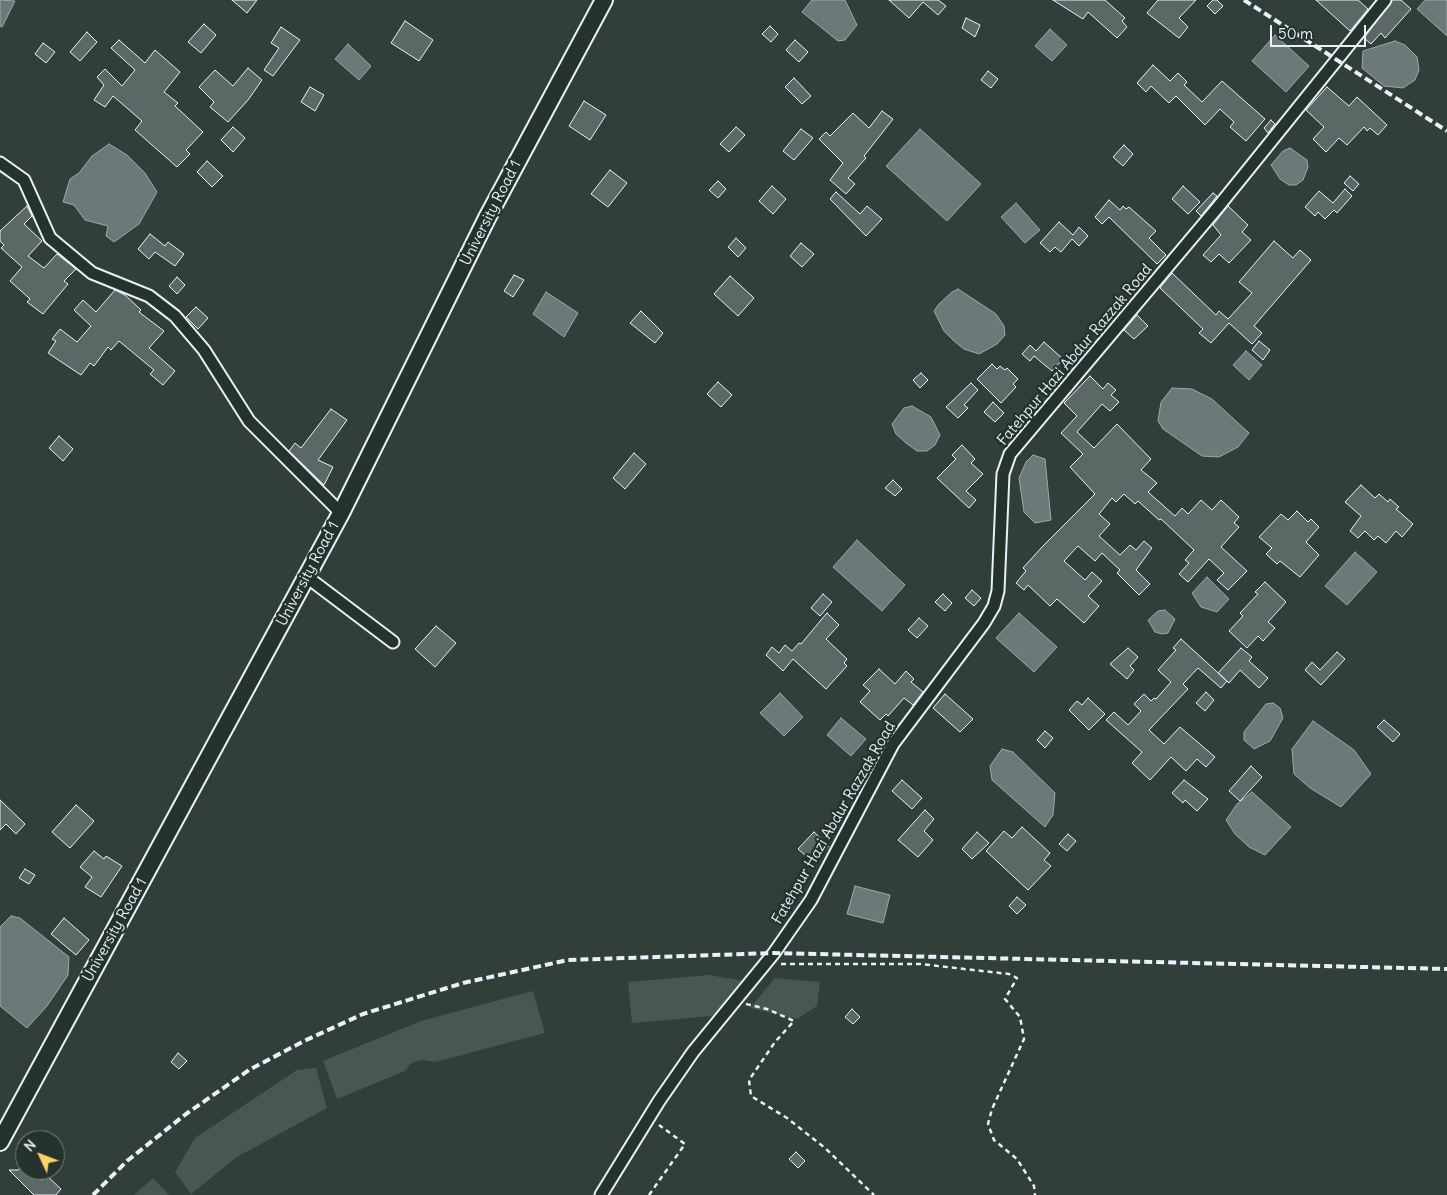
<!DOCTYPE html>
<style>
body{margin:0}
#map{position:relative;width:1447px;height:1195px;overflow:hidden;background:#323e39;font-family:Delius,sans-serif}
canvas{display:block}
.north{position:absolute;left:15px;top:1130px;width:50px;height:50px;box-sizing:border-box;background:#26332d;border:1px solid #747f7e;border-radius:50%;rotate:313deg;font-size:14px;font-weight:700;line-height:20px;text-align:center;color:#e8f1f8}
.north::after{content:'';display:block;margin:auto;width:18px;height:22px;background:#ffd166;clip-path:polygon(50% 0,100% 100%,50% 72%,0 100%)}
.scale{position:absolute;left:1270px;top:25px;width:96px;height:22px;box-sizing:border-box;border:2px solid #e8f1f8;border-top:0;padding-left:6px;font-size:15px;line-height:18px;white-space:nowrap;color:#e8f1f8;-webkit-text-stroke:4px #26332d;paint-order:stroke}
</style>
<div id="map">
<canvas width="1447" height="1195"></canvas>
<div class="north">N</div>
<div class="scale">50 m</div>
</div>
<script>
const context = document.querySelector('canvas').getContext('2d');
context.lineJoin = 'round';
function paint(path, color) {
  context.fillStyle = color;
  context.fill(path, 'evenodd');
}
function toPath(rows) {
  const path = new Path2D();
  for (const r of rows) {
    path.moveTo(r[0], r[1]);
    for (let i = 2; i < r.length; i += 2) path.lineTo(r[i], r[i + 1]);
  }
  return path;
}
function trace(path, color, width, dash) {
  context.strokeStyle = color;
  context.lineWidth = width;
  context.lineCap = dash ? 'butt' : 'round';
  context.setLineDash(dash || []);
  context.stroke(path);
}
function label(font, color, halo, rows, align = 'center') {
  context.font = font + ' Delius,sans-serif';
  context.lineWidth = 5;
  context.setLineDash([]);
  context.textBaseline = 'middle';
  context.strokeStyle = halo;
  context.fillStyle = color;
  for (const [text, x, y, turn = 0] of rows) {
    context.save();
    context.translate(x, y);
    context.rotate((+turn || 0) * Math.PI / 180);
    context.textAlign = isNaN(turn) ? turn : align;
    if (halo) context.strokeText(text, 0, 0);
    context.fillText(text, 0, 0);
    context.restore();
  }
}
const green = toPath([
 [709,975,745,981,730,1003,712,1016,632,1023,628,982],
 [775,978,820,982,817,1006,797,1019,750,1008],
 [533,991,545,1033,435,1062,422,1060,411,1063,405,1071,337,1099,323,1061,421,1021],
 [316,1068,327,1108,237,1157,191,1194,175,1172,195,1138,297,1070],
 [153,1178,169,1195,134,1195]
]);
const water = toPath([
 [0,0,15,1,2,27,0,26,0,0],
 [812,0,845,0,857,25,845,40,838,41,802,12,812,0],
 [1425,0,1447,0,1447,36,1417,9,1425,0],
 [1050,29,1067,45,1052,61,1035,46,1050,29],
 [1275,35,1309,66,1286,92,1252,61,1275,35],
 [1395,41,1405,45,1417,57,1419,70,1415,80,1403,88,1384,86,1362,68,1363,51,1395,41],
 [348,44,371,66,359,80,335,59,348,44],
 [920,129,981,184,947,221,886,166,920,129],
 [109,144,127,155,145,173,157,192,139,224,114,242,106,236,108,226,85,220,74,205,63,202,70,179,79,173,92,156,109,144],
 [1290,148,1307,160,1308,167,1303,180,1296,185,1289,185,1280,179,1271,165,1283,151,1290,148],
 [1016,203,1040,230,1025,243,1001,217,1016,203],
 [958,289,996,314,1004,326,1005,335,997,344,979,354,964,349,954,341,944,331,934,311,939,304,952,292,958,289],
 [546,292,578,313,564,337,533,314,546,292],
 [1246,351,1262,365,1249,380,1233,365,1246,351],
 [1172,388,1192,389,1212,399,1249,433,1238,447,1219,457,1202,456,1163,429,1158,421,1161,402,1172,388],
 [912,406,931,417,940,435,935,445,927,451,917,451,906,443,896,434,892,424,904,408,912,406],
 [1033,455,1045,459,1051,520,1035,523,1024,512,1019,478,1026,462,1033,455],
 [857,540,905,585,882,611,833,567,857,540],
 [1355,552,1377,572,1347,605,1325,586,1355,552],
 [1207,577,1229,599,1217,612,1201,607,1192,593,1207,577],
 [1165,610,1175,619,1168,633,1162,634,1155,632,1148,620,1158,611,1165,610],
 [1019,613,1057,647,1034,672,996,638,1019,613],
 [780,693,803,717,784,736,760,713,780,693],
 [1273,703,1280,708,1283,718,1270,741,1254,749,1244,740,1244,732,1266,704,1273,703],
 [841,718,866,739,851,756,827,735,841,718],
 [1313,721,1354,750,1371,774,1341,807,1310,788,1294,774,1292,749,1313,721],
 [1002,749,1013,752,1055,793,1053,815,1045,827,992,780,990,766,1002,749],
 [1252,792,1291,827,1265,855,1249,847,1235,834,1226,820,1237,804,1252,792],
 [855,886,890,895,883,923,847,914,855,886],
 [11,916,20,918,69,957,68,975,47,1006,27,1028,0,1006,0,927,11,916]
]);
const building = toPath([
 [232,0,257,0,247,13,232,0],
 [889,0,938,0,946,6,938,15,923,2,909,18,889,0],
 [1053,0,1105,0,1125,18,1122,21,1127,27,1117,38,1088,12,1083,19,1053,0],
 [1158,0,1196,0,1179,18,1188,27,1179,38,1147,13,1158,0],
 [1213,0,1217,0,1223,6,1215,14,1207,6,1213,0],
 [1316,0,1358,0,1368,9,1350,31,1316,0],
 [1392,0,1401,0,1411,9,1385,38,1381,33,1371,44,1364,38,1392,0],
 [966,18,980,25,975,37,962,28,966,18],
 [405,21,433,40,419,61,391,43,405,21],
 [204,24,216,35,201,53,188,42,204,24],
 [770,26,778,34,771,42,762,34,770,26],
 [281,27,300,40,273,76,264,70,279,48,271,43,281,27],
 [87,32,97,42,80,61,70,52,87,32],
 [119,40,145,63,155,50,180,72,164,92,178,103,175,106,203,132,186,150,190,154,177,167,135,130,142,121,113,96,105,107,94,100,104,85,97,77,105,69,122,86,135,70,111,48,119,40],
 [795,40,808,52,799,62,786,50,795,40],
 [43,43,55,52,46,63,35,54,43,43],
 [1153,65,1170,81,1178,73,1187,82,1184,85,1202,102,1222,81,1265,119,1246,141,1230,127,1234,122,1220,109,1205,125,1176,96,1169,103,1151,86,1146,92,1137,83,1153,65],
 [248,68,262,80,248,100,228,122,210,107,214,102,199,87,215,70,233,86,248,68],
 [988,71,998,79,991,88,981,80,988,71],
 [794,78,811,96,802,104,785,87,794,78],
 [310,87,324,95,315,111,301,102,310,87],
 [1327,87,1349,106,1357,97,1387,125,1378,135,1370,128,1367,131,1364,127,1347,145,1339,138,1326,152,1313,139,1324,127,1306,110,1327,87],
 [584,101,606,115,590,140,569,126,584,101],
 [882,111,893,119,864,156,866,158,848,178,855,184,846,194,830,180,843,163,819,139,826,132,830,136,853,113,869,128,882,111],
 [1271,120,1275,124,1268,133,1264,128,1271,120],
 [233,127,245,138,233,152,221,140,233,127],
 [736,127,745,135,729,152,720,144,736,127],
 [801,129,813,138,794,160,783,151,801,129],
 [1124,145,1133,154,1123,166,1113,157,1124,145],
 [207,161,223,176,212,187,197,172,207,161],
 [610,170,627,183,608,207,591,194,610,170],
 [1350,176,1359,184,1353,191,1344,183,1350,176],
 [718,181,726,189,718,198,709,190,718,181],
 [772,186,786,199,773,214,759,201,772,186],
 [1183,186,1200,202,1188,214,1172,199,1183,186],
 [1345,189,1352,196,1337,213,1334,210,1325,219,1318,212,1315,216,1305,207,1319,191,1333,203,1345,189],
 [836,192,860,214,867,206,882,219,866,236,830,199,836,192],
 [1213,193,1217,196,1201,216,1196,211,1213,193],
 [1109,200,1120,210,1123,206,1126,209,1129,207,1156,231,1149,238,1166,255,1157,264,1109,217,1102,224,1095,217,1109,200],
 [27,206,32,216,24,224,42,241,28,256,44,268,57,254,76,269,64,281,68,284,43,314,27,302,30,299,10,281,22,267,1,248,4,245,0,241,0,231,27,206],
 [1228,206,1248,225,1242,232,1251,240,1229,263,1219,254,1211,262,1203,255,1221,235,1213,225,1228,206],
 [1059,222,1073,235,1079,227,1088,236,1079,246,1072,239,1061,252,1055,247,1050,252,1040,243,1059,222],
 [150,234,165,246,168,242,184,254,175,266,155,252,149,259,138,249,150,234],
 [736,238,746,248,738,257,728,247,736,238],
 [1274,241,1293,258,1300,250,1311,260,1254,326,1262,333,1252,344,1229,323,1211,343,1199,333,1203,329,1160,288,1172,273,1216,315,1219,311,1228,319,1252,293,1239,282,1274,241],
 [801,243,814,254,802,267,790,256,801,243],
 [514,275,524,280,513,297,504,291,514,275],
 [730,276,754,298,738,316,714,294,730,276],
 [177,277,185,285,177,294,169,286,177,277],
 [115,290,125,295,141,310,139,312,164,331,149,348,175,371,163,385,150,374,154,370,119,341,111,350,108,347,94,366,90,363,81,375,48,353,56,341,52,339,60,329,77,342,91,326,74,310,83,300,96,312,115,290],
 [196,307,208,318,198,329,186,317,196,307],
 [641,311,663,333,655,343,630,323,641,311],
 [1137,315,1148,326,1134,339,1124,330,1137,315],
 [1259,341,1270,350,1263,360,1252,350,1259,341],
 [1044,342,1063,359,1052,371,1034,356,1030,361,1022,354,1030,345,1036,351,1044,342],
 [992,364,997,369,1000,366,1005,370,1007,368,1018,379,1013,384,1016,387,1001,403,977,379,992,364],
 [921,373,928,380,920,388,913,380,921,373],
 [1090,376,1103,389,1108,383,1116,390,1111,395,1119,402,1110,411,1102,404,1077,432,1094,448,1117,424,1151,459,1141,470,1157,483,1148,492,1175,516,1182,508,1188,514,1201,500,1212,510,1221,500,1239,517,1234,523,1239,527,1221,547,1247,571,1228,590,1217,580,1224,573,1209,559,1188,582,1179,574,1189,563,1185,560,1194,550,1161,519,1159,520,1138,501,1135,504,1124,494,1116,502,1112,498,1099,514,1110,524,1099,536,1120,555,1130,545,1136,550,1144,541,1152,548,1136,570,1150,584,1139,595,1117,573,1120,570,1102,553,1095,561,1078,546,1064,561,1085,580,1092,572,1102,581,1088,596,1099,606,1084,623,1057,599,1050,606,1028,585,1024,590,1016,583,1026,571,1023,568,1043,546,1095,494,1070,467,1083,454,1061,433,1077,416,1064,403,1090,376],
 [718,382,732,395,721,407,707,394,718,382],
 [971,383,978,390,964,405,968,408,958,418,946,407,971,383],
 [993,402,1004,413,995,422,984,412,993,402],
 [331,409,347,420,318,460,333,467,324,485,289,451,295,443,301,448,331,409],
 [59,436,73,449,63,461,49,448,59,436],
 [962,445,975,459,971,463,983,474,966,491,976,500,969,508,937,478,956,459,952,455,962,445],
 [634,453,646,464,625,489,613,478,634,453],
 [893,480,902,489,895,496,885,488,893,480],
 [1361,485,1375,498,1379,494,1388,502,1390,499,1399,507,1396,509,1413,524,1402,537,1396,531,1386,543,1378,536,1374,540,1365,531,1358,538,1350,531,1361,516,1345,502,1361,485],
 [1297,511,1308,522,1311,519,1319,527,1306,542,1319,555,1300,577,1280,561,1277,564,1266,554,1272,548,1259,537,1281,514,1288,520,1297,511],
 [1265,582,1286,602,1268,622,1275,628,1263,641,1258,636,1247,648,1229,631,1243,616,1240,613,1258,594,1255,592,1265,582],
 [972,590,981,598,974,606,965,598,972,590],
 [823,594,832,602,820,616,811,608,823,594],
 [943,594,952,603,945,611,935,602,943,594],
 [827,613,839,625,826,639,847,659,844,663,847,666,826,689,793,659,783,671,766,655,772,647,779,653,785,645,792,651,799,643,801,644,827,613],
 [919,618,928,626,917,638,908,630,919,618],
 [436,626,456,643,435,667,415,649,436,626],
 [1181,639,1227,681,1221,688,1198,668,1183,684,1188,689,1149,730,1164,744,1180,727,1215,757,1206,767,1197,759,1186,771,1171,757,1150,780,1132,763,1142,752,1106,720,1114,712,1128,725,1141,711,1134,704,1144,694,1151,701,1154,698,1156,699,1171,682,1158,670,1176,650,1173,648,1181,639],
 [1128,648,1138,657,1130,666,1134,670,1127,679,1110,664,1128,648],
 [1241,648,1252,657,1249,661,1268,678,1259,688,1240,670,1229,683,1218,673,1241,648],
 [1337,652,1345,659,1321,685,1305,670,1312,662,1320,670,1337,652],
 [879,669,895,684,906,671,914,679,911,682,923,692,913,705,904,698,888,716,886,714,880,720,860,702,870,691,863,685,879,669],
 [1206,692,1214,700,1205,711,1196,703,1206,692],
 [945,694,973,719,960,732,933,708,945,694],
 [1088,698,1105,714,1089,730,1069,710,1077,701,1082,705,1088,698],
 [1384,720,1400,734,1393,742,1377,727,1384,720],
 [1045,731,1053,738,1045,748,1037,740,1045,731],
 [1251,766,1262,777,1240,801,1229,791,1251,766],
 [902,780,922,798,912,809,892,791,902,780],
 [1184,780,1208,799,1197,811,1185,800,1183,803,1172,793,1184,780],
 [0,800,25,824,16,834,6,824,0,830,0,800],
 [76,805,94,821,70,848,52,832,76,805],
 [925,810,934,819,924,831,933,840,918,857,898,840,925,810],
 [1022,827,1050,853,1044,860,1051,866,1028,890,986,851,1004,831,1012,838,1022,827],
 [814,832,829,846,814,863,798,849,814,832],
 [977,832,989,843,972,859,962,849,977,832],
 [1068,834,1076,841,1067,851,1059,844,1068,834],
 [94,851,104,859,106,856,122,866,101,897,85,887,92,877,80,867,94,851],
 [25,869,35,875,29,884,19,878,25,869],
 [1017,897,1026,905,1017,914,1009,906,1017,897],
 [64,918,89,940,76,955,51,934,64,918],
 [852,1009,860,1017,853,1024,845,1017,852,1009],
 [178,1053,187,1061,179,1069,171,1062,178,1053],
 [796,1152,805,1161,798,1168,789,1159,796,1152],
 [25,1163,25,1170,32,1170,42,1180,46,1175,61,1189,56,1195,34,1195,9,1170,18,1170,25,1163]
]);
const path = toPath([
 [781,964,920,964,1009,974,1017,978,1005,999,1020,1017,1024,1039,992,1109,988,1124,994,1140,1017,1159,1034,1186,1035,1195],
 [746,1004,767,1009,794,1021,775,1042,749,1080,751,1096,787,1118,825,1148,874,1195],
 [649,1195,685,1144,659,1125]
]);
const minor = toPath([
 [0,163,24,180,50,238,92,273,149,296,175,316,204,350,249,421,341,513],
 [307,577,393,642],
 [601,1195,659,1101,693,1052,774,953,811,900,893,744,984,623,994,606,998,591,1003,474,1010,454,1218,207,1385,0]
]);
const secondary = toPath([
 [0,1142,341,513,487,218,604,0]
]);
const rail = toPath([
 [1244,0,1447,131],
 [93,1195,127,1161,186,1114,249,1070,304,1041,363,1014,463,983,568,960,774,953,1447,969]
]);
const streetNames = [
 ["University Road 1",491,213,-63],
 ["Fatehpur Hazi Abdur Razzak Road",1075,355,-50],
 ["University Road 1",308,574,-62],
 ["Fatehpur Hazi Abdur Razzak Road",834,823,-60],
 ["University Road 1",115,930,-61]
];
paint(green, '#495651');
paint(water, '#6d7978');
trace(water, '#9ea9ab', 1);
paint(building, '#5c6865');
trace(building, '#e8f1f8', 1);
trace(minor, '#e8f1f8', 15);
trace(secondary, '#e8f1f8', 20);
trace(path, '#e8f1f8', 2.5, [5, 4]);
trace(minor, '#26332d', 11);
trace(secondary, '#26332d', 16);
trace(rail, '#e8f1f8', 4, [8, 4]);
label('15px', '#e8f1f8', '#26332d', streetNames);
</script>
